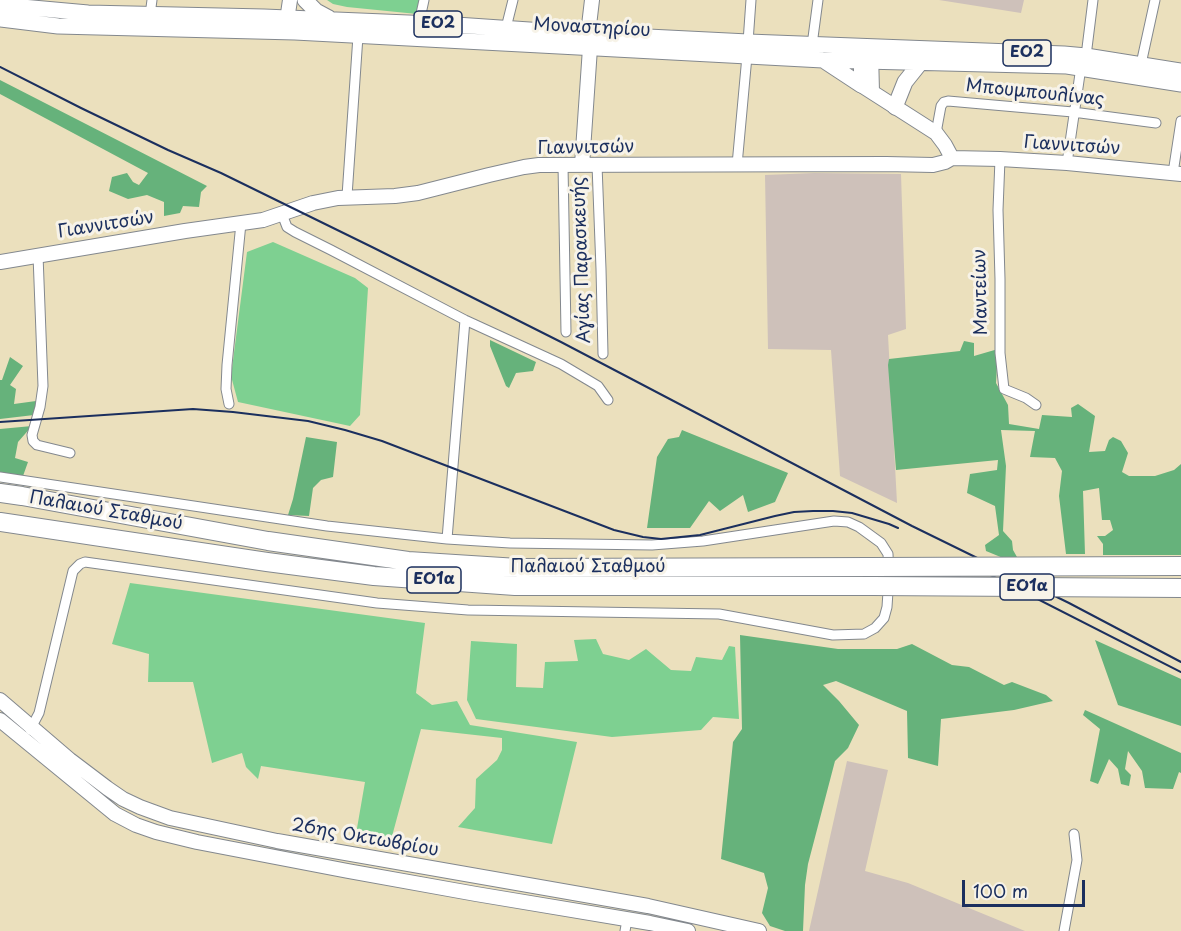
<!DOCTYPE html>
<meta charset="utf-8">
<style>
body{margin:0}
#map{position:relative;width:1181px;height:931px;overflow:hidden;background:#ebe0bd;font-family:"Playpen Sans",sans-serif}
canvas{display:block}
.scale{position:absolute;left:962px;top:880px;width:123px;height:27px;box-sizing:border-box;border:3px solid #1b2f5e;border-top:0;padding-left:8px;font-size:18px;line-height:21px;white-space:nowrap;color:#1b2f5e;-webkit-text-stroke:4px #f7f3e8;paint-order:stroke}
</style>
<div id="map">
<canvas width="1181" height="931"></canvas>
<div class="scale">100 m</div>
</div>
<script>
const context = document.querySelector('canvas').getContext('2d');
context.lineJoin = 'round';
function paint(path, color) {
  context.fillStyle = color;
  context.fill(path, 'evenodd');
}
function toPath(rows) {
  const path = new Path2D();
  for (const r of rows) {
    path.moveTo(r[0], r[1]);
    for (let i = 2; i < r.length; i += 2) path.lineTo(r[i], r[i + 1]);
  }
  return path;
}
function trace(path, color, width, dash) {
  context.strokeStyle = color;
  context.lineWidth = width;
  context.lineCap = dash ? 'butt' : 'round';
  context.setLineDash(dash || []);
  context.stroke(path);
}
function label(font, color, halo, rows, align = 'center') {
  context.font = font + ' "Playpen Sans",sans-serif';
  context.lineWidth = 6;
  context.setLineDash([]);
  context.textBaseline = 'middle';
  context.strokeStyle = halo;
  context.fillStyle = color;
  for (const [text, x, y, turn = 0] of rows) {
    context.save();
    context.translate(x, y);
    context.rotate((+turn || 0) * Math.PI / 180);
    context.textAlign = isNaN(turn) ? turn : align;
    if (halo) context.strokeText(text, 0, 0);
    context.fillText(text, 0, 0);
    context.restore();
  }
}
const industrial = toPath([
 [939,0,1024,0,1021,13],
 [814,173,901,174,906,329,888,335,897,503,840,476,831,350,768,349,765,175],
 [847,761,888,770,865,871,908,883,1025,931,809,931]
]);
const green = toPath([
 [327,0,420,0,417,14,347,7,333,4],
 [273,242,355,278,368,288,360,415,350,426,238,402,231,376,247,252],
 [130,583,425,623,416,693,432,705,457,701,470,725,577,742,552,844,458,827,475,808,476,779,497,760,502,750,502,738,421,729,391,840,356,834,365,782,261,766,258,779,246,767,242,753,212,763,193,682,148,682,149,654,112,644],
 [596,639,603,654,629,660,646,649,671,670,691,671,696,657,722,660,729,646,735,647,739,719,713,717,701,730,612,737,476,719,467,700,471,641,517,644,516,687,543,688,545,662,578,661,574,640]
]);
const forest = toPath([
 [0,80,207,186,201,192,199,207,183,206,180,213,164,216,164,202,147,195,128,199,109,191,112,177,127,173,133,182,139,185,148,173,0,94],
 [490,340,536,362,533,371,516,373,509,388,506,386,490,346],
 [964,341,974,343,974,356,998,349,996,383,1008,405,1009,424,1039,429,1042,415,1072,417,1071,408,1078,404,1095,416,1089,452,1105,451,1109,440,1113,437,1121,441,1128,453,1122,472,1129,476,1155,476,1174,470,1181,464,1181,555,1103,555,1103,544,1097,536,1105,536,1113,530,1110,520,1102,520,1099,488,1083,491,1085,554,1066,554,1059,496,1062,471,1055,458,1030,457,1035,431,1001,430,1006,466,1003,531,1012,541,1013,550,1017,557,1003,558,986,551,985,545,999,535,995,506,967,493,970,474,997,470,998,460,896,470,888,365,889,359,960,351],
 [10,357,23,366,10,385,16,389,14,404,36,401,34,415,0,419,0,380,2,380],
 [32,426,18,442,15,458,28,462,23,476,0,472,0,429],
 [682,430,788,473,775,502,748,512,743,495,720,511,709,501,690,528,647,528,657,457,668,439,679,437],
 [306,437,337,442,333,477,321,480,313,488,309,516,288,515,293,499],
 [740,635,838,649,897,649,912,644,952,665,969,667,1004,685,1012,682,1046,695,1053,701,1014,710,941,719,938,766,908,758,907,711,836,681,823,685,839,701,859,725,848,748,835,761,808,864,805,885,803,931,785,931,770,926,762,913,768,888,764,873,721,859,733,742,742,729],
 [1095,640,1181,679,1181,726,1118,705],
 [1085,710,1181,753,1181,773,1179,772,1173,789,1145,788,1142,771,1128,751,1125,769,1131,775,1129,786,1121,784,1118,769,1109,759,1098,784,1090,781,1100,729,1083,715]
]);
const street = toPath([
 [150,15,152,0],
 [419,23,424,0],
 [506,28,513,0],
 [748,42,751,0],
 [812,45,818,0],
 [1086,56,1093,0],
 [1141,64,1155,0],
 [936,133,941,106,944,102,948,101,1073,112,1156,123],
 [1000,159,998,210,1000,279,1000,353,1004,389,1026,398,1036,405],
 [1067,163,1081,67],
 [563,165,566,332],
 [597,165,601,269,603,354],
 [737,165,747,56],
 [1173,173,1181,121],
 [347,196,358,36],
 [282,214,287,227,295,232,331,250,465,320,561,364,598,386,608,400],
 [38,255,43,386,40,407,32,435,33,441,37,445,70,453],
 [229,404,226,389,227,365,241,223],
 [0,477,327,526,447,539,510,543,652,545,703,541,834,521,848,522,859,527,881,543,888,554,889,576,887,607,884,618,875,628,864,634,833,635,719,614,468,610,377,603,85,562,80,564,73,571,39,713,30,730],
 [447,539,465,320],
 [625,931,627,920],
 [1064,931,1077,860,1074,834]
]);
const secondary = toPath([
 [286,27,290,0],
 [861,52,861,85,936,133,945,145,952,158],
 [871,52,872,92],
 [582,165,590,48,588,34,592,0],
 [0,262,185,231,263,220,313,203,338,198,395,196,418,193,489,175,524,167,539,165,886,164,933,165,945,162,952,158,1000,159,1067,163,1181,174],
 [0,700,70,760,107,788,123,799,140,807,170,818,277,841,648,906,759,931],
 [0,720,115,814,136,825,156,832,197,842,348,871,476,894,650,923,688,931]
]);
const primary = toPath([
 [305,0,316,11,329,18],
 [0,5,88,13,264,17,456,25,588,34,748,42,1064,54,1086,56,1181,71],
 [0,19,58,26,295,32,823,60,1067,66,1181,84],
 [823,60,861,85],
 [895,107,905,82,921,62]
]);
const highway = toPath([
 [0,493,22,496,268,541,408,561,518,568,873,567],
 [0,522,267,562,374,576,515,586,873,586]
]);
const rail = toPath([
 [0,67,81,108,168,150,221,173,374,248,561,342,912,526,1069,603,1181,662],
 [0,422,193,409,233,412,308,421,345,430,382,441,614,530,643,537,661,539,700,535,775,516,794,512,813,511,833,511,852,513,889,524,898,528],
 [959,559,1181,672]
]);
const highwayBridge = toPath([
 [873,567,1181,566],
 [873,586,1181,588]
]);
const shields = [
 [438,24,48],
 [1027,53,48],
 [434,580,54],
 [1027,587,54]
];
const shieldNames = [
 ["ΕΟ2",438,24],
 ["ΕΟ2",1027,53],
 ["ΕΟ1α",434,580],
 ["ΕΟ1α",1027,587]
];
const streetNames = [
 ["Μοναστηρίου",592,28,3],
 ["Μπουμπουλίνας",1035,93,6],
 ["Γιαννιτσών",1072,146,4],
 ["Γιαννιτσών",586,148,-1],
 ["Γιαννιτσών",106,225,-9],
 ["Αγίας Παρασκευής",582,260,-92],
 ["Μαντείων",981,292,-91],
 ["Παλαιού Σταθμού",106,511,10],
 ["Παλαιού Σταθμού",588,567],
 ["26ης Οκτωβρίου",365,838,10]
];
paint(industrial, '#cec1ba');
paint(green, '#7ed091');
paint(forest, '#66b27b');
trace(street, '#83888e', 11);
trace(secondary, '#83888e', 16);
trace(primary, '#83888e', 17);
trace(highway, '#83888e', 20);
trace(street, '#fff', 9);
trace(secondary, '#fff', 14);
trace(primary, '#fff', 15);
trace(highway, '#fff', 18);
trace(rail, '#1b2f5e', 2);
trace(highwayBridge, '#83888e', 20, []);
trace(highwayBridge, '#fff', 18);
for (const [x, y, w] of shields) {
  const box = new Path2D();
  box.roundRect(x - w / 2, y - 13, w, 26, 4.5);
  context.fillStyle = '#f7f3e8';
  context.fill(box);
  trace(box, '#1b2f5e', 1.5);
}
label('bold 16px', '#1b2f5e', null, shieldNames);
label('18px', '#1b2f5e', '#f7f3e8', streetNames);
</script>
